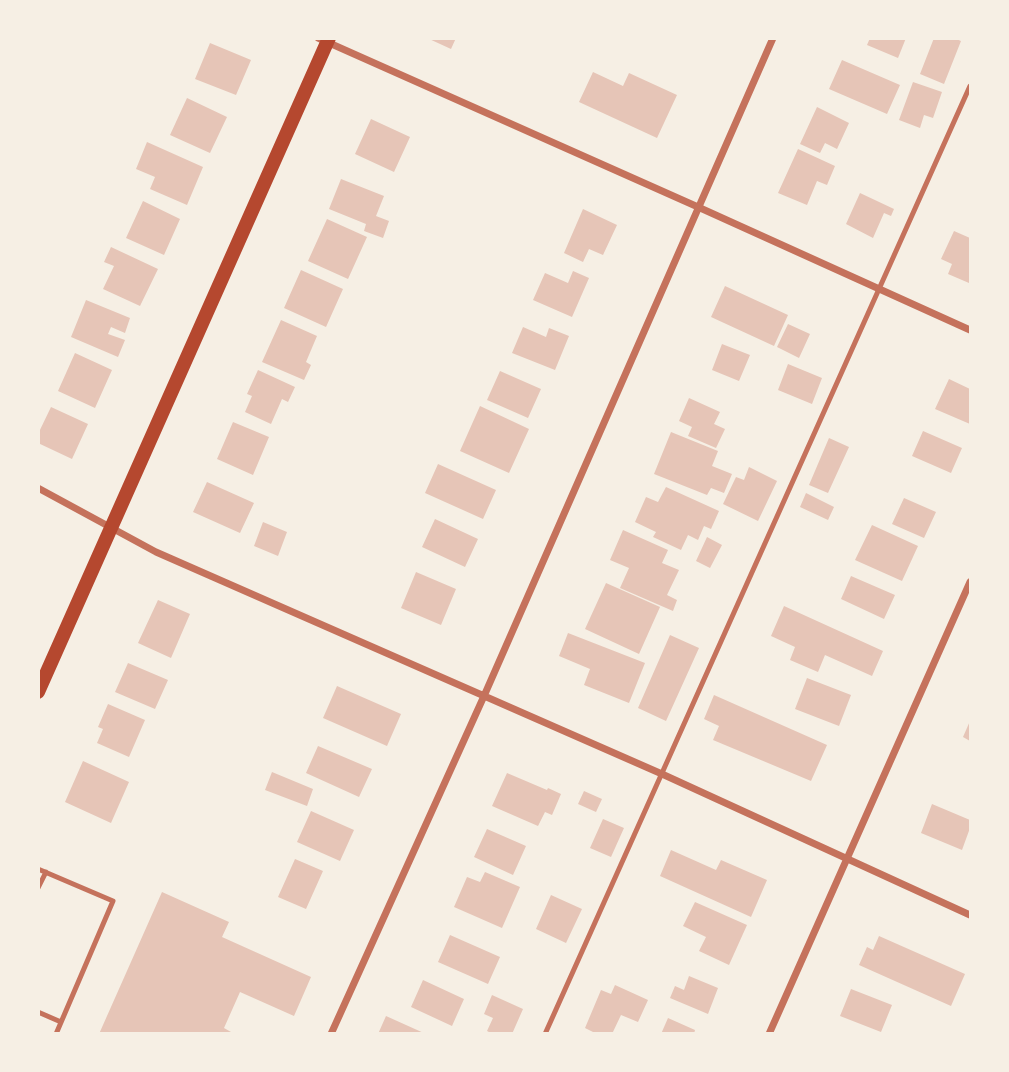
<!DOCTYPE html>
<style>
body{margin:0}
#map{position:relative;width:1009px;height:1072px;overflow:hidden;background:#f6efe4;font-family:Cabin,sans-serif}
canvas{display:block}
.frame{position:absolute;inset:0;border:40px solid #f6efe4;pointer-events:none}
</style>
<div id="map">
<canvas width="1009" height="1072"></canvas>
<div class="frame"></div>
</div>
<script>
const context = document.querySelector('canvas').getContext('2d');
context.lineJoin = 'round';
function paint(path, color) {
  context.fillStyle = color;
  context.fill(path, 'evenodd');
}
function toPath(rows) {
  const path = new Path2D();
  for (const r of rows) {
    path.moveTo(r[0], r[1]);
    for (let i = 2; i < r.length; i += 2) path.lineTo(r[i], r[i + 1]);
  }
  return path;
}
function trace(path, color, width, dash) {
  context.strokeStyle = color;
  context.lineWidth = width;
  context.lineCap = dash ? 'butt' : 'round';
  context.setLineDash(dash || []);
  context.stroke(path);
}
const building = toPath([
 [427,38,456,38,451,49],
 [870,38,906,38,898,58,867,45],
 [934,38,954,38,961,41,944,84,920,74],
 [210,43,251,60,236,95,195,79],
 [842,60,900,85,887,114,829,89],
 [593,72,623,86,629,73,677,95,657,138,579,102],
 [913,82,942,92,933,118,924,115,920,128,899,120],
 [187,98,227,117,210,153,170,135],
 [817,107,849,123,837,149,825,143,820,153,800,144],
 [371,119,410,137,394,172,355,154],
 [147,142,203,167,187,205,150,189,155,177,136,169],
 [798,149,835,166,827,185,817,181,807,205,778,193],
 [341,179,384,196,376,216,389,221,383,238,364,231,366,224,329,209],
 [860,193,894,209,891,216,884,213,873,238,846,224],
 [143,201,180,219,164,255,126,238],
 [583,209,617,225,603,255,589,249,583,262,564,253],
 [327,219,367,237,348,279,308,261],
 [954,231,970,238,969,283,948,274,952,264,941,259],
 [111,247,158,269,140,306,103,289,114,266,104,262],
 [301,270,343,289,326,327,284,308],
 [573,271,589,278,572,317,533,300,545,273,568,283],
 [725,286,788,315,774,346,711,317],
 [86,300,130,318,125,333,111,327,108,334,125,340,118,357,71,337],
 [281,320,317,336,306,362,311,365,304,380,262,362],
 [788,324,810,334,799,358,777,347],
 [523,327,546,337,549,328,569,336,555,370,512,353],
 [722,344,750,355,739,381,712,370],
 [75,353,112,370,95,408,58,391],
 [788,364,822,378,812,404,778,390],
 [258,370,295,387,288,402,282,399,271,424,245,412,252,396,247,394],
 [500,371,541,389,528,418,487,400],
 [949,379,970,389,970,424,935,409],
 [689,398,720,412,714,424,725,429,716,448,688,436,692,427,679,421],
 [480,406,529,429,509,473,460,451],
 [51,407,88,424,72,459,38,443,38,434],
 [233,422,269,437,253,475,217,459],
 [923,431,962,448,951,473,912,456],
 [671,432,718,451,712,466,732,474,724,493,711,488,707,495,654,474],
 [829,438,849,447,828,493,809,485],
 [438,464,496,490,483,519,425,493],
 [749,467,777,481,758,521,723,504,736,477,744,480],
 [207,482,254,503,240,533,193,512],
 [666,487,719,511,711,529,704,526,698,540,688,535,681,550,653,537,656,532,635,522,646,497,658,502],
 [806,493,834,507,828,520,800,507],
 [904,498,936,512,924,538,892,524],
 [435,519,478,539,465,567,422,547],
 [263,522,287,532,278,556,254,546],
 [872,525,918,546,902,581,855,560],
 [623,530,668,550,662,563,679,570,667,595,677,600,673,611,620,588,629,568,610,560],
 [707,537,722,545,710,568,696,561],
 [416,572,456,589,441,625,401,608],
 [851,576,895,595,884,619,841,599],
 [606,583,660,607,639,654,585,629],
 [158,600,190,614,171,658,138,643],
 [784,606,883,651,872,676,825,655,818,672,790,660,795,647,771,636],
 [568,633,645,663,629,703,584,685,590,669,559,656],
 [670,635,699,648,666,721,638,708],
 [128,663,168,680,155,709,115,692],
 [807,678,851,695,839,726,795,709],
 [337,686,401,714,387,746,323,718],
 [714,695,827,745,811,781,713,740,719,726,704,719],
 [108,704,145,720,129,757,97,743,103,729,98,727],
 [970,721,970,741,963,737],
 [318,746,372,769,359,797,306,773],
 [83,761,129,782,111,823,65,802],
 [272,772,313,789,307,806,265,790],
 [507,773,547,790,548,788,561,794,552,815,545,812,538,826,492,806],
 [584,791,602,799,596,812,578,804],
 [932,804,970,820,970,828,962,850,921,833],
 [311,811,354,830,340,861,297,842],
 [603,819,624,828,611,857,590,848],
 [487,829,526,846,513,875,474,857],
 [671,850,716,870,721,860,767,880,751,917,660,876],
 [295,859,323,871,306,909,278,897],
 [485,872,520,887,502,928,454,907,467,877,480,882],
 [162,892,229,922,222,937,311,977,294,1016,240,992,224,1028,231,1032,230,1034,99,1034],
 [551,895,582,909,566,943,536,929],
 [695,902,747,925,729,965,699,951,706,937,683,926],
 [450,935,500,957,488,984,438,962],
 [879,936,965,974,951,1006,859,965,867,947,873,950],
 [689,976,718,988,708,1014,670,998,675,986,684,990],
 [423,980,464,999,452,1026,411,1007],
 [615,985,648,1000,638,1022,621,1015,612,1034,597,1034,585,1028,601,990,611,994],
 [851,989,892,1005,881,1032,840,1016],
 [492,995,523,1009,512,1034,493,1034,487,1031,493,1018,484,1014],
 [386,1016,426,1034,378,1034],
 [668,1018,695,1030,694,1034,661,1034]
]);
const service = toPath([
 [38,869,113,901,56,1034],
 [38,888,46,872],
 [38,1012,61,1022],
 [545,1034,970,86]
]);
const minor = toPath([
 [318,38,698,207,970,330],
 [38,488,156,552,662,774,970,915],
 [331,1034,484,696,773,38],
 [769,1034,970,582]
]);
const secondary = toPath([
 [38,692,329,38]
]);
paint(building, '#e6c5b7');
trace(service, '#c5725c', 5);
trace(minor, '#c5725c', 7);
trace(secondary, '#b5482f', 14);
</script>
